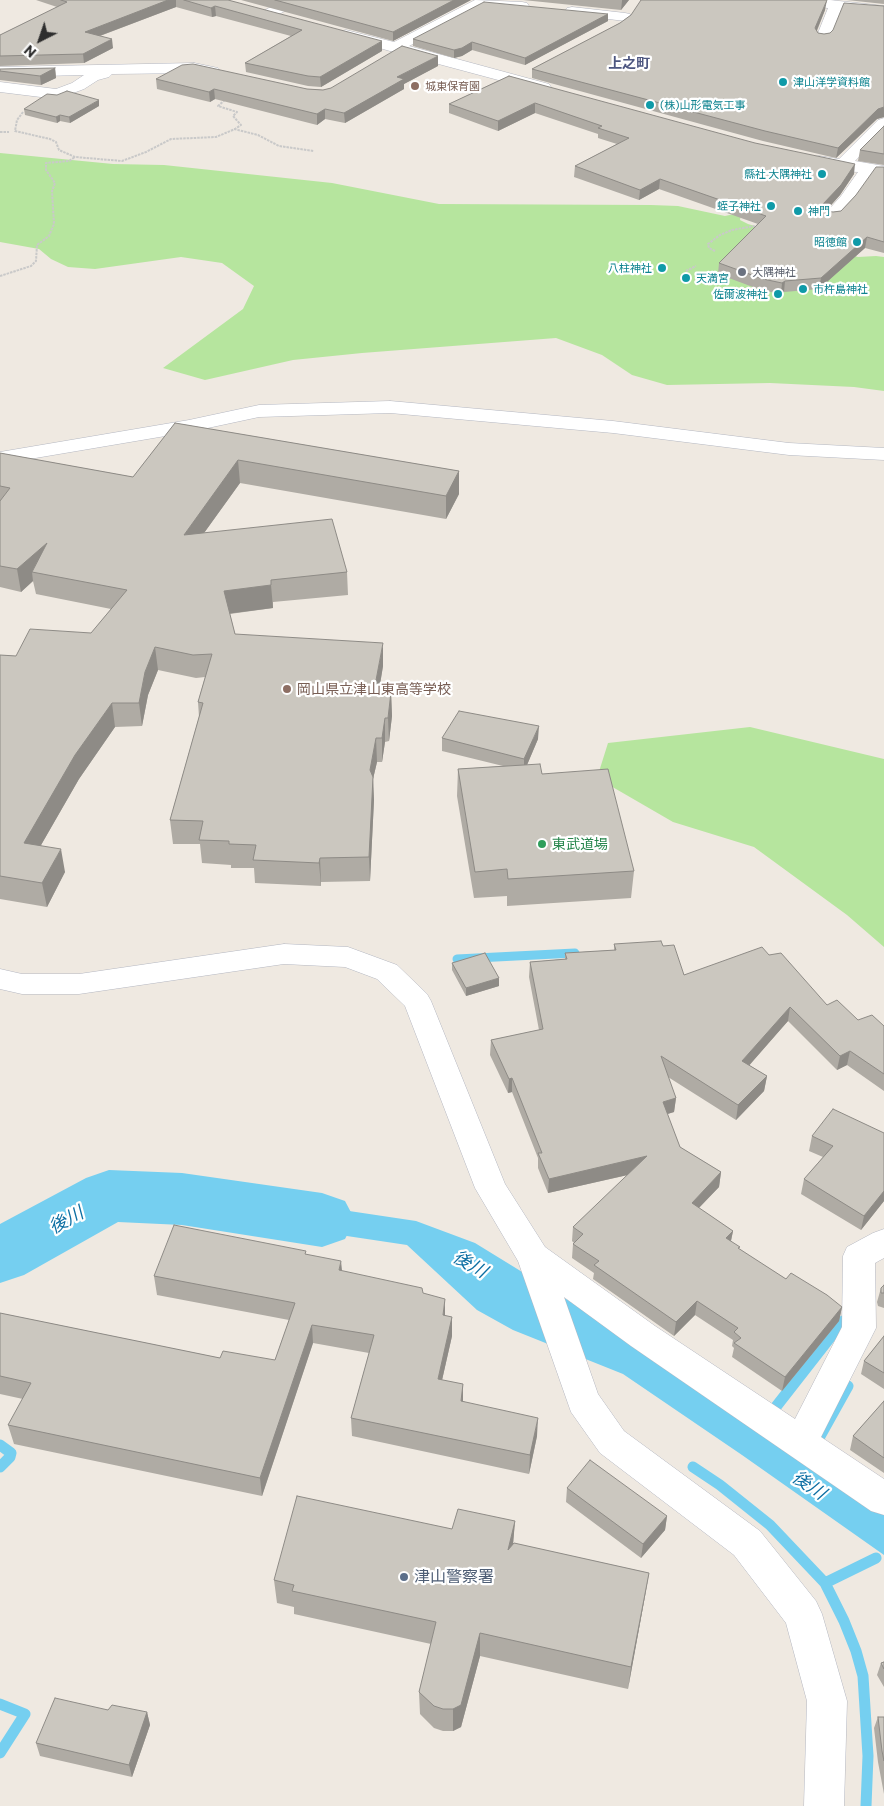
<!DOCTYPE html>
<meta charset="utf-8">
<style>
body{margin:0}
#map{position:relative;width:884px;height:1806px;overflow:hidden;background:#efe9e1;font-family:Commissioner,sans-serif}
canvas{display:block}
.north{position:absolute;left:15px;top:15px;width:50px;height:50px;-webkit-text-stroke:4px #fff;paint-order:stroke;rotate:221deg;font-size:14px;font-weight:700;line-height:20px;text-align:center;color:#2e2e2e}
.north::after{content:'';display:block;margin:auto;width:18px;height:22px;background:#2e2e2e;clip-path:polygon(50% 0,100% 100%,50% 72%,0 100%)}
</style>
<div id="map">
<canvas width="884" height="1806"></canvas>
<div class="north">N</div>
</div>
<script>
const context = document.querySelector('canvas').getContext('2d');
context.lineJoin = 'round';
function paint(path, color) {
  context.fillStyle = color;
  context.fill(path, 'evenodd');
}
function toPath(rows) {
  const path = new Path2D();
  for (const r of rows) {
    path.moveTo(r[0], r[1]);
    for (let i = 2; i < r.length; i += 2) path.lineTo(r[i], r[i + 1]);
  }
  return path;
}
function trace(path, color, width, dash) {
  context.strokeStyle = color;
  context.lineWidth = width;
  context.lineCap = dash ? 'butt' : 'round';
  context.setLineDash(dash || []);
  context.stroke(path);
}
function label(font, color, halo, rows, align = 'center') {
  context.font = font + ' Commissioner,"Noto Sans JP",sans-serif';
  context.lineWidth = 4.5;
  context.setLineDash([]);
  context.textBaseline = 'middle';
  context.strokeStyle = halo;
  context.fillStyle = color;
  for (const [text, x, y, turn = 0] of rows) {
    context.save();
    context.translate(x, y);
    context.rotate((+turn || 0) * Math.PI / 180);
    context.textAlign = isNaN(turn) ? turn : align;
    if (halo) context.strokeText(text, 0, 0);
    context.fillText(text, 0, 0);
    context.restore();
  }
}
const green = toPath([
 [0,153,113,164,164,165,332,183,439,204,651,205,678,206,725,216,734,214,741,215,740,220,748,224,858,257,876,256,884,257,884,391,854,387,770,383,667,385,632,375,602,355,556,338,362,353,293,360,205,380,163,368,243,309,254,286,222,263,181,257,95,269,68,267,51,259,39,249,0,242],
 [750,727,884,759,884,947,847,915,754,847,673,822,597,778,608,743]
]);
const water = toPath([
 [249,1196,416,1221,475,1243,571,1302,665,1368,884,1515,884,1555,742,1455,623,1374,513,1330,477,1310,407,1245,240,1220]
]);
const streamFar1 = toPath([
 [457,959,575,953]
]);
const stream = toPath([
 [775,1408,843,1321],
 [0,1445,11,1453,10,1457,0,1467],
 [814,1447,848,1386],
 [693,1467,720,1485,770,1525,825,1583,844,1621,856,1651,863,1676,868,1756,866,1806],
 [825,1583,876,1558],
 [0,1704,25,1714,0,1753]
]);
const river = toPath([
 [109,1170,182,1173,322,1193,345,1201,355,1220,345,1239,322,1247,182,1225,118,1222,24,1275,0,1283,0,1224,86,1178,109,1170]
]);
const path = toPath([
 [23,112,17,120,15,131,50,139,56,142,59,150,75,157,122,161,146,152,171,139,216,137,235,129,241,125,233,116,237,112,218,106,226,99],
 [234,129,258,135,279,146,314,151],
 [0,132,9,132],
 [715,251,709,248,708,244,720,235,732,230,760,225],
 [686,271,696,266],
 [0,276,31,266,36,261,37,245,49,236,54,224,52,191,55,183,46,170,46,163,69,161,75,157]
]);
const minor = toPath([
 [285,0,303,0,301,3,275,16,265,16,263,13,265,10,285,0],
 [475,0,522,2,527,3,529,6,527,9,522,10,484,7,409,46,549,84,551,87,549,90,543,92,390,51,341,37,339,34,341,31,346,30,394,42,475,0],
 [782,0,830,0,884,6,884,14,842,10,830,38,828,41,823,42,818,41,816,38,828,8,789,4,784,3,782,0],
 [572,7,625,13,630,14,632,17,630,20,625,21,567,14,565,11,567,8,572,7],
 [194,63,218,68,221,71,218,74,213,76,194,73,112,74,109,77,98,80,84,89,57,99,0,92,0,82,56,89,72,83,84,75,0,77,0,67,194,63],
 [884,118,884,132,855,161,884,166,884,176,873,174,853,204,838,220,832,221,826,220,823,216,841,196,858,172,841,171,819,166,813,165,811,161,813,157,819,156,839,159,878,120,884,118],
 [390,401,613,421,789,443,884,448,884,460,789,455,613,433,390,413,259,417,189,432,0,464,0,452,189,420,259,405,390,401],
 [284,944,348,947,397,965,427,994,431,1001,505,1184,545,1247,655,1326,795,1419,842,1327,843,1256,847,1247,873,1233,884,1229,884,1258,875,1263,876,1328,821,1437,884,1479,884,1515,871,1511,631,1346,564,1297,598,1394,624,1431,760,1531,816,1601,822,1614,847,1701,844,1806,804,1806,807,1701,786,1623,734,1555,600,1453,571,1412,518,1261,475,1188,405,1006,377,979,345,967,284,964,79,994,22,994,0,989,0,969,22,974,79,974,284,944]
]);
const wall = toPath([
 [36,0,228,0,382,51,321,87,308,86,246,72,245,63,291,36,216,16,212,17,176,7,100,36,113,48,84,63,0,66,0,35,57,7],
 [241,0,471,0,393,41],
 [523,0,629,0,621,10],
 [847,0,884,0,884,4],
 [884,6,884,117,877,119,836,158,763,141,532,78,532,69,620,23,631,15,825,10,817,31,818,33,824,34,830,33],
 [608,14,608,21,525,65,472,50,462,56,454,58,413,46,413,39],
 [438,66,404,84,404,89,345,123,325,119,317,125,215,99,210,102,157,89,156,79,323,90],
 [55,68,56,78,41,85,0,80,0,69],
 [509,76,854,174,840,195,826,211,833,212,841,211,884,167,884,253,865,248,819,289,784,292,781,294,761,290,718,274,719,263,758,224,659,189,639,200,574,177,575,166,617,144,598,138,598,134,535,113,498,131,449,113,449,104],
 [99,106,70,123,60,121,57,123,25,115,24,109],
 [884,126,884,165,858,161,860,150],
 [175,423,459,471,459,494,446,519,240,483,204,533,347,572,348,595,273,602,273,608,230,614,235,634,383,666,379,691,391,692,392,716,389,741,385,742,382,762,377,762,373,779,374,800,370,881,321,882,321,886,255,883,254,868,231,868,231,865,202,863,200,844,173,844,170,820,199,717,198,702,205,677,196,678,158,670,148,695,142,726,115,727,79,779,41,845,65,872,47,907,0,899,0,655,16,656,91,633,111,609,36,594,33,581,21,592,0,587,0,453,133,477],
 [442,738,538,739,527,765,542,774,634,871,631,898,507,906,507,896,474,898,457,796,458,769,503,766,442,751],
 [614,944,663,946,684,975,769,955,827,1005,858,1020,884,1026,884,1091,847,1065,837,1070,788,1021,749,1065,767,1076,764,1091,736,1120,668,1077,676,1098,674,1112,667,1114,680,1147,721,1172,719,1187,699,1208,733,1231,731,1241,739,1249,786,1279,842,1307,839,1321,782,1391,732,1357,734,1348,732,1346,733,1340,695,1315,674,1336,593,1279,594,1273,572,1258,573,1244,574,1243,572,1241,573,1227,628,1175,548,1193,538,1168,538,1158,512,1092,508,1093,490,1055,491,1040,539,1030,529,977,530,962,565,959,565,953,614,950],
 [452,963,499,986,466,996,452,970],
 [884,1133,884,1201,861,1230,801,1194,804,1179,823,1157,809,1151,812,1136],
 [306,1254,342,1271,423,1293,445,1316,452,1317,452,1336,442,1380,463,1384,463,1401,537,1436,529,1474,352,1436,351,1418,369,1353,313,1343,262,1496,14,1444,8,1425,23,1399,0,1394,0,1313,220,1358,275,1360,289,1320,157,1295,154,1276],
 [884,1285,884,1308,878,1306,877,1302,881,1288],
 [884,1336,884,1389,861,1374,864,1361],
 [884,1401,884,1473,850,1450,853,1436],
 [567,1488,667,1516,665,1530,641,1558,566,1502],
 [515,1521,513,1543,649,1573,645,1596,628,1689,480,1656,461,1727,453,1731,443,1731,434,1728,420,1714,419,1692,431,1644,294,1614,294,1607,277,1603,274,1580,452,1529],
 [884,1662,884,1687,877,1675,881,1663],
 [147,1712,150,1725,132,1777,40,1756,36,1743],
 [878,1717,884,1717,884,1794,878,1762,874,1728]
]);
const shadedWall = toPath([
 [168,0,176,0,176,7,86,41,85,32],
 [454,0,471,0,393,41,393,32],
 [622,0,629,0,621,10,622,1],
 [827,0,825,10,814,37,815,28],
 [215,6,216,16,212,17,211,8],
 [608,14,608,21,525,65,525,58],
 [112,39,113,48,84,63,83,54],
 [382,41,382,51,321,87,320,77],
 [472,42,472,50,462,56,454,58,454,50],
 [438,56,438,66,404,84,404,89,345,123,344,113,397,77],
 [55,68,56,78,41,85,40,76],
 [214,89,215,99,210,102,209,92],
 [99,100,99,106,70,123,69,117],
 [535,103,535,113,498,131,498,121],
 [884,107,884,117,877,119,836,158,838,148,878,109],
 [325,109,325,119,317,125,317,114],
 [60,115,60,121,57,123,56,117],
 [855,164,854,174,840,195,822,215,823,204],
 [660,179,659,189,639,200,640,190],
 [867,237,865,248,819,289,821,278],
 [785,281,784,292,781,294,782,283],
 [238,460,240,483,186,558,184,535],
 [459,471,459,494,446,519,446,496],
 [47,543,32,572,33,581,21,592,17,569],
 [271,585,273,608,226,614,224,591],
 [383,643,383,666,375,714,374,691],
 [155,647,158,670,148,695,142,726,139,703,145,672],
 [391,692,392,716,389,741,388,718],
 [112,703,115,727,79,779,29,866,24,843,75,755],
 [385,718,385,742,382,762,382,738],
 [539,726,538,739,524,772,524,759],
 [376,738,377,762,373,779,374,800,370,881,369,857,370,770],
 [61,849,65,872,47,907,42,883],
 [320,858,321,882,321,886,319,863],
 [499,978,499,986,466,996,466,988],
 [790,1007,788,1021,740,1076,742,1061],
 [850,1051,847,1065,837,1070,840,1056],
 [767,1076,764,1091,736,1120,738,1105],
 [512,1078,512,1092,508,1093,509,1079],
 [676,1098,674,1112,661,1116,663,1102],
 [647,1156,645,1171,548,1193,549,1179],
 [721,1172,719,1187,690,1217,692,1203],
 [884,1191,884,1201,861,1230,864,1216],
 [733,1231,730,1245,726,1238],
 [341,1261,343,1280,339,1270],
 [445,1299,445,1318,443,1315],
 [697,1301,695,1315,674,1336,676,1322],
 [842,1307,839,1321,782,1391,785,1377],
 [452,1317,452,1336,438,1398,438,1379],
 [312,1325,313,1343,262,1496,260,1478],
 [463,1384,463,1403,461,1401],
 [538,1418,537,1436,529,1474,530,1455],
 [667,1516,665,1530,641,1558,643,1544],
 [515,1521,513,1545,508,1550],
 [649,1573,645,1596,628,1689,631,1667],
 [480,1633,480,1656,461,1727,453,1731,453,1709],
 [147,1712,150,1725,132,1777,129,1765]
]);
const building = toPath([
 [61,0,168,0,85,32,112,39,83,54,0,56,0,35,67,2,61,0],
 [184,0,228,0,382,41,320,77,308,76,245,63,302,30,215,6,211,8,184,0],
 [275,0,454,0,393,32,275,0],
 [641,0,827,0,815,28,818,33,824,34,830,33,833,30,844,3,884,6,884,107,878,109,838,148,765,131,532,69,620,23,631,15,641,0],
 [484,2,608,14,525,58,472,42,462,48,454,50,413,39,484,2],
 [402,46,438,56,397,77,404,79,344,113,325,109,317,114,214,89,209,92,156,79,182,65,193,64,307,89,323,90,331,88,402,46],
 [55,68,40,76,0,71,0,69,55,68],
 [509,76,755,143,855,164,841,185,823,204,826,211,833,212,841,211,856,195,876,167,884,167,884,242,867,237,821,278,785,281,782,283,763,279,719,263,766,216,660,179,640,190,575,166,629,138,598,128,602,126,535,103,498,121,449,104,509,76],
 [67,91,99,100,69,117,60,115,56,117,24,109,47,94,57,95,67,91],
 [884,126,884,154,860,150,884,126],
 [175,423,459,471,446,496,238,460,184,535,332,519,347,572,271,580,271,585,224,591,235,634,383,643,374,691,391,692,388,718,385,718,382,738,376,738,370,770,373,777,369,857,320,858,319,863,253,860,256,845,229,844,229,841,199,840,203,821,170,820,203,703,198,702,212,654,193,655,155,647,145,672,139,703,112,703,75,755,24,843,61,849,42,883,0,876,0,655,16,656,30,629,91,633,127,590,32,572,47,543,17,569,0,566,0,501,10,488,0,486,0,453,133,477,175,423],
 [459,711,539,726,524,759,442,738,459,711],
 [540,764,542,774,608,769,634,871,508,879,507,869,475,872,458,769,540,764],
 [661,941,663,946,674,945,684,975,762,947,769,955,781,953,827,1005,837,1000,858,1020,872,1015,884,1026,884,1074,850,1051,840,1056,790,1007,742,1061,767,1076,738,1105,661,1056,676,1098,663,1102,680,1147,721,1172,692,1203,733,1231,726,1238,740,1247,738,1248,786,1279,791,1273,827,1295,842,1307,785,1377,734,1343,741,1338,734,1332,738,1328,697,1301,676,1322,594,1265,599,1261,573,1244,583,1234,573,1227,647,1156,549,1179,538,1153,542,1153,512,1078,509,1079,491,1040,543,1029,530,962,567,959,565,953,616,950,614,944,661,941],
 [485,953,499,978,466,988,452,963,485,953],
 [833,1109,884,1133,884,1191,864,1216,804,1179,833,1146,812,1136,833,1109],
 [174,1225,306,1251,305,1254,341,1261,339,1270,422,1288,423,1293,445,1299,443,1315,452,1317,438,1379,463,1384,461,1401,538,1418,530,1455,351,1418,374,1335,312,1325,260,1478,8,1425,31,1383,0,1376,0,1313,220,1358,223,1351,275,1360,295,1303,154,1276,174,1225],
 [884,1285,884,1293,881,1293,881,1288,884,1285],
 [884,1336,884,1373,864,1361,884,1336],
 [884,1401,884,1458,853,1436,884,1401],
 [590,1460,667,1516,643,1544,567,1488,590,1460],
 [297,1496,452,1529,458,1509,515,1521,508,1550,514,1543,649,1573,631,1667,480,1633,461,1705,453,1709,443,1709,434,1706,419,1692,436,1622,292,1591,294,1585,274,1580,297,1496],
 [884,1662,884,1669,881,1663,884,1662],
 [55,1698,108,1710,112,1705,147,1712,129,1765,36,1743,55,1698],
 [878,1717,884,1717,884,1761,882,1751,878,1717]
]);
const markers = [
 [783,82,5,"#0f9aa8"],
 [415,86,5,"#8d6e63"],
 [650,105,5,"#0f9aa8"],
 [822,174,5,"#0f9aa8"],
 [771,206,5,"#0f9aa8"],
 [798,211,5,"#0f9aa8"],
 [857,242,5,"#0f9aa8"],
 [662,268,5,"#0f9aa8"],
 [742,272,5,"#6b7280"],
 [686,278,5,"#0f9aa8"],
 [803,289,5,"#0f9aa8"],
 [778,294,5,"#0f9aa8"],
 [287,689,5,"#8d6e63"],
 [542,844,5,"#2e9e5b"],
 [404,1577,5,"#5c6f8a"]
];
const farCulturenames = [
 ["津山洋学資料館",793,82],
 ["(株)山形電気工事",660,105],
 ["縣社 大隅神社",812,174,"right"],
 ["蛭子神社",761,206,"right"],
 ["神門",808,211],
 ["昭徳館",847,242,"right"],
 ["八柱神社",652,268,"right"],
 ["天満宮",696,278],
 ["市杵島神社",813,289],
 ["佐爾波神社",768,294,"right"]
];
const farEducationnames = [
 ["城東保育園",425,86]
];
const farWorshipnames = [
 ["大隅神社",752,272]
];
const farQuarternames = [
 ["上之町",629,63]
];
const educationNames = [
 ["岡山県立津山東高等学校",297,689]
];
const leisureNames = [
 ["東武道場",552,844]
];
const nearServicenames = [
 ["津山警察署",414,1577]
];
const nearWaternames = [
 ["後川",66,1220,-29],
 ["後川",470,1264,30],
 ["後川",809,1485,34]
];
paint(green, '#b6e59e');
paint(water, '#75cff0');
trace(streamFar1, '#75cff0', 9);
trace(stream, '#75cff0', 11);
paint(river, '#75cff0');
trace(minor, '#b4b7c1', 1);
trace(path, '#c9c9c9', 2, [2.5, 1]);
paint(minor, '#fff');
paint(wall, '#afaba4');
paint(shadedWall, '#8e8b86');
paint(building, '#cbc7bf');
trace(building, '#8e8b86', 1);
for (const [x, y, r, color] of markers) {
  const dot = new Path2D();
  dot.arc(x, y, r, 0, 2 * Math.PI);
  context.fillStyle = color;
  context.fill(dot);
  trace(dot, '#fff', 2);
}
label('11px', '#0d838f', '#fff', farCulturenames, 'left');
label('11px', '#785e54', '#fff', farEducationnames, 'left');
label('11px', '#5b616d', '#fff', farWorshipnames, 'left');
label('bold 14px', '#4d5680', '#fff', farQuarternames);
label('14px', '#785e54', '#fff', educationNames, 'left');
label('14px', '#27864d', '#fff', leisureNames, 'left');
label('16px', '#4e5e75', '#fff', nearServicenames, 'left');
label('italic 18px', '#0d6fa3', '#fff', nearWaternames);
</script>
